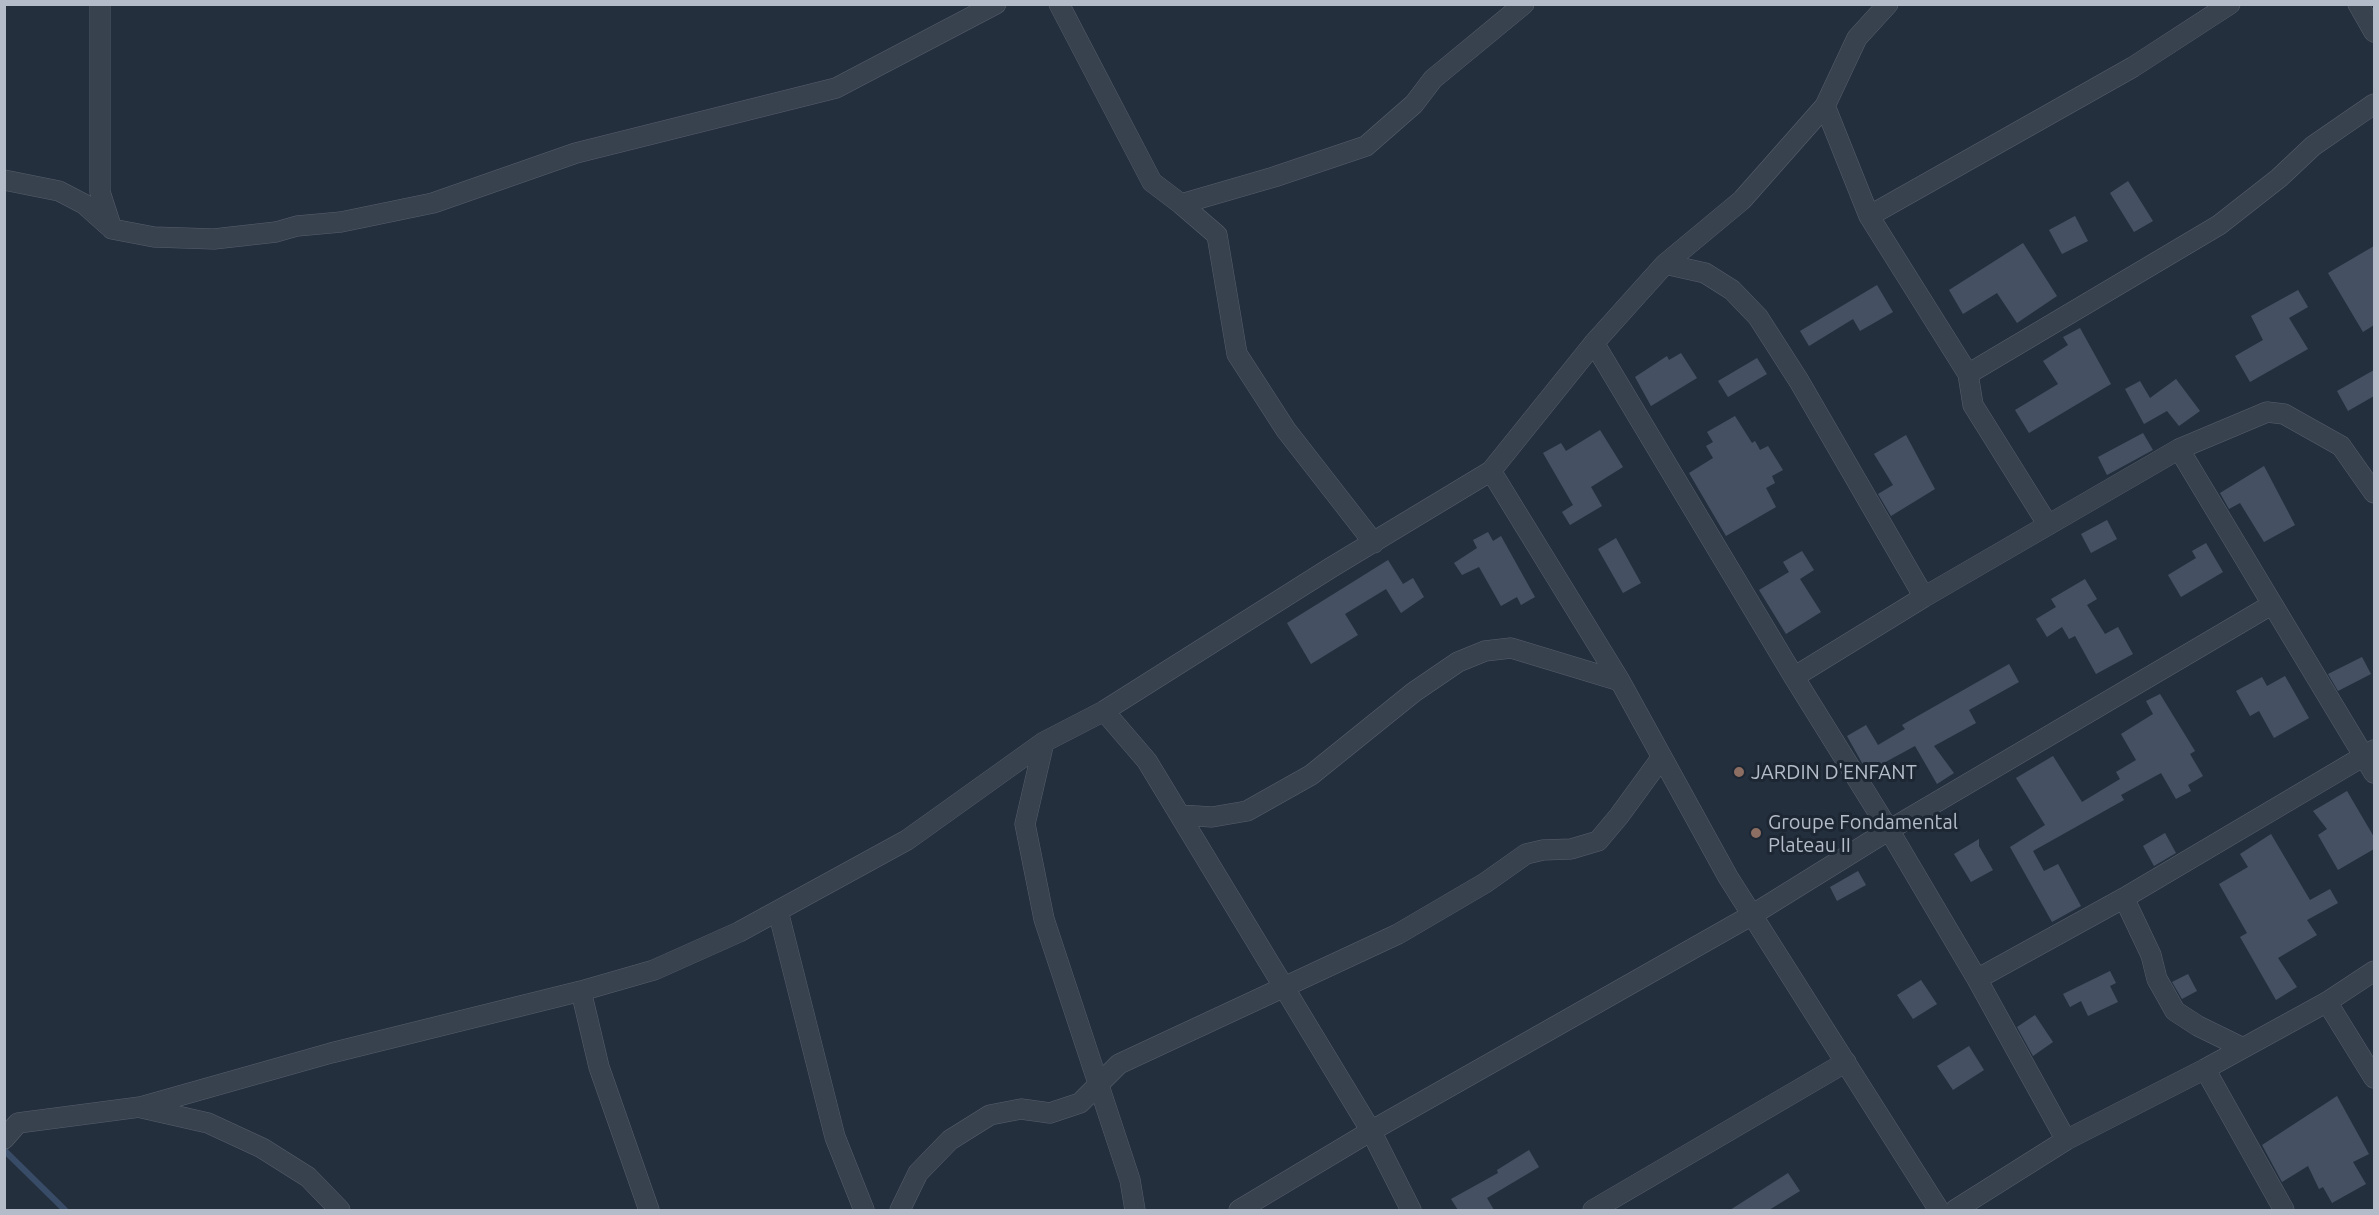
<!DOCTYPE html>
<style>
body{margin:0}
#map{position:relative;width:2379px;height:1215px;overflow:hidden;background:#242f3e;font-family:Ubuntu,sans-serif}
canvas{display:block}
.frame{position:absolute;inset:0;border:6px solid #b4bcc9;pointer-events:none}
</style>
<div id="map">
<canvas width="2379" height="1215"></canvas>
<div class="frame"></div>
</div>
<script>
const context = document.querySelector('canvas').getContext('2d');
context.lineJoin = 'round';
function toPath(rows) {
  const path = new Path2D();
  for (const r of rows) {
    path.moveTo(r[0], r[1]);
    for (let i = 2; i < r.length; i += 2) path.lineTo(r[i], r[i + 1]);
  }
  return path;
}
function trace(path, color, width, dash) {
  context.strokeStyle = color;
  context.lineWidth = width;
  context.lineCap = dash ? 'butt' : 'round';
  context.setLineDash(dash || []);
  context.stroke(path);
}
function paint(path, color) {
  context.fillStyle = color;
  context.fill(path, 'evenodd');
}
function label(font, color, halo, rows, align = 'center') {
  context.font = font + ' Ubuntu,sans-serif';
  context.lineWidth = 6;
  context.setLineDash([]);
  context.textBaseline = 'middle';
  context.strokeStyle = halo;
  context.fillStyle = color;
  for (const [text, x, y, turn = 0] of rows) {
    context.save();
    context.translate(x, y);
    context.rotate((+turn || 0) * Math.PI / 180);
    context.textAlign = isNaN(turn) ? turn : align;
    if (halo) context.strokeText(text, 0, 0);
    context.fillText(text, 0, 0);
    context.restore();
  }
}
const stream = toPath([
 [4,1150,65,1210]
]);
const building = toPath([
 [2128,181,2153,221,2134,232,2110,193],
 [2075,216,2088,241,2062,254,2049,230],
 [2023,243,2057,296,2017,323,1997,293,1963,314,1949,290],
 [2374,246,2374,325,2363,332,2328,273],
 [1877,285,1893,312,1860,331,1853,319,1809,346,1800,331],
 [2298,290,2308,307,2289,318,2308,349,2250,382,2235,356,2263,340,2251,316],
 [2080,328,2111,384,2029,433,2015,410,2058,384,2043,361,2068,345,2063,337],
 [1681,353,1697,378,1651,406,1635,377,1667,356,1669,360],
 [1757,358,1767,374,1728,397,1718,381],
 [2374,370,2374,396,2348,411,2337,391],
 [2176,379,2200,411,2179,426,2167,411,2144,424,2125,389,2140,381,2150,398],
 [1735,416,1752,443,1755,441,1760,450,1768,446,1783,470,1772,476,1775,483,1766,488,1776,507,1726,536,1689,473,1713,458,1706,446,1713,442,1707,432],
 [1600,430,1623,467,1591,487,1602,506,1570,525,1562,512,1573,505,1543,453,1561,443,1566,451],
 [2143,433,2153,450,2107,475,2098,457],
 [1906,435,1935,489,1891,516,1878,494,1893,485,1874,454],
 [2264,466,2295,525,2264,542,2240,503,2229,509,2220,493],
 [2107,520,2117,539,2091,553,2081,534],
 [1488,532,1493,541,1501,536,1535,597,1521,605,1517,597,1501,606,1479,567,1462,575,1454,563,1477,548,1473,540],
 [1616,538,1641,583,1623,593,1598,549],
 [2206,543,2223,572,2181,597,2168,575,2196,558,2192,551],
 [1802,551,1814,570,1800,579,1821,612,1786,634,1759,590,1789,572,1783,562],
 [1388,560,1403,584,1413,578,1424,597,1401,613,1386,589,1345,614,1358,635,1311,664,1287,623],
 [2085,579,2097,599,2087,605,2105,634,2118,627,2133,654,2096,674,2075,636,2069,639,2062,627,2047,637,2036,619,2056,607,2051,599],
 [2362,657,2371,674,2338,691,2328,674],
 [2009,664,2019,682,1969,710,1976,723,1934,746,1954,773,1937,784,1915,746,1867,772,1847,736,1866,725,1878,745,1905,729,1902,725],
 [2285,676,2309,718,2274,738,2259,711,2250,716,2236,691,2262,677,2267,686],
 [2160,694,2195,751,2190,754,2203,776,2188,785,2191,791,2176,799,2161,773,2121,795,2124,800,2033,851,2044,871,2058,864,2081,906,2052,922,2010,847,2045,825,2016,778,2053,756,2082,802,2120,779,2116,772,2136,760,2121,734,2153,714,2146,701],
 [2347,791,2374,837,2374,849,2338,870,2318,835,2327,829,2313,811],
 [2165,833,2176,853,2154,866,2143,846],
 [2271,834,2310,900,2330,889,2338,903,2307,920,2317,935,2278,958,2297,987,2276,1000,2240,937,2247,933,2219,884,2248,867,2240,854],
 [1979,839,1979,846,1993,870,1971,882,1954,854],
 [1858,871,1866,885,1837,901,1830,887],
 [2110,971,2116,983,2110,986,2118,1002,2088,1016,2081,1001,2070,1007,2063,994],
 [2188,974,2197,991,2182,999,2172,982],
 [1921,980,1937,1004,1913,1019,1897,995],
 [2035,1015,2053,1042,2033,1056,2017,1027],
 [1969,1046,1984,1070,1953,1090,1937,1066],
 [2337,1096,2369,1154,2353,1162,2366,1184,2332,1203,2323,1187,2319,1189,2308,1166,2282,1182,2262,1145],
 [1529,1150,1539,1167,1487,1198,1494,1210,1458,1210,1451,1199,1498,1173,1497,1170],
 [1788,1173,1800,1191,1769,1210,1730,1210]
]);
const minor = toPath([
 [100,4,100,192,112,229,154,237,214,239,276,232,297,226,341,222,433,203,576,153,836,88,996,4],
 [1059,4,1152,182,1181,204,1274,177,1366,146,1414,104,1433,79,1524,4],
 [2358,4,2374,32],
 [1825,106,1869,216,1968,374,1973,405,2048,525],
 [4,180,59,191,84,204,111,228],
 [1181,204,1217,235,1237,354,1286,430,1374,543],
 [1869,216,2133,67,2230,4],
 [1665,264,1705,273,1732,290,1758,317,1799,381,1924,597],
 [1594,343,1794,677,1889,830,1977,979,2066,1140],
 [1968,374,2219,225,2279,178,2313,146,2374,104],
 [2179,449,2374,773],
 [1491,471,1620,681,1728,877,1939,1210],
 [1794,677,1924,597,2179,449,2267,412,2284,414,2341,446,2374,493],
 [1104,711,1147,761,1371,1131,1411,1210],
 [1044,742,1025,824,1044,919,1130,1180,1135,1210],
 [1180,815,1212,817,1247,811,1311,775,1414,692,1458,662,1485,651,1511,648,1620,681],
 [2124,898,2151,955,2157,979,2175,1011,2198,1026,2241,1047],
 [778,911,835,1137,864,1210],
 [1977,979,2124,898,2374,750],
 [581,991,599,1067,649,1210],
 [2327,1002,2374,1078],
 [2205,1069,2284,1210],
 [142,1108,208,1123,262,1148,308,1177,340,1210],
 [4,1139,18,1123,140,1107,331,1053,581,991,654,970,739,932,907,840,1044,742,1104,711,1332,567,1491,471,1594,343,1665,264,1742,200,1825,106,1857,38,1888,4],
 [900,1210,918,1173,950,1140,990,1115,1021,1109,1050,1113,1080,1103,1119,1064,1398,934,1485,883,1526,854,1543,850,1571,849,1598,841,1619,816,1662,757],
 [1239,1210,1371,1131,1752,915,1889,830,2271,605],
 [1593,1210,1846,1062],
 [1955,1210,2066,1140,2205,1069,2327,1002,2374,971]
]);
const markers = [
 [1739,772,6,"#8d6e63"],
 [1756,833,6,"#8d6e63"]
];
const poiNames = [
 ["JARDIN D'ENFANT",1751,772],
 ["Groupe Fondamental",1768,822],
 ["Plateau II",1768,845]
];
trace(stream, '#394c67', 6);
paint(building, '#455162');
trace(minor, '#565f6c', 21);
trace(minor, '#38414e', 20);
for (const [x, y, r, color] of markers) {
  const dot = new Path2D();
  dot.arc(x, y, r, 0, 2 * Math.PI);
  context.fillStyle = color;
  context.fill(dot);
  trace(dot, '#1d2633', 2);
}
label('20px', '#b4bcc9', '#1d2633', poiNames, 'left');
</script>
